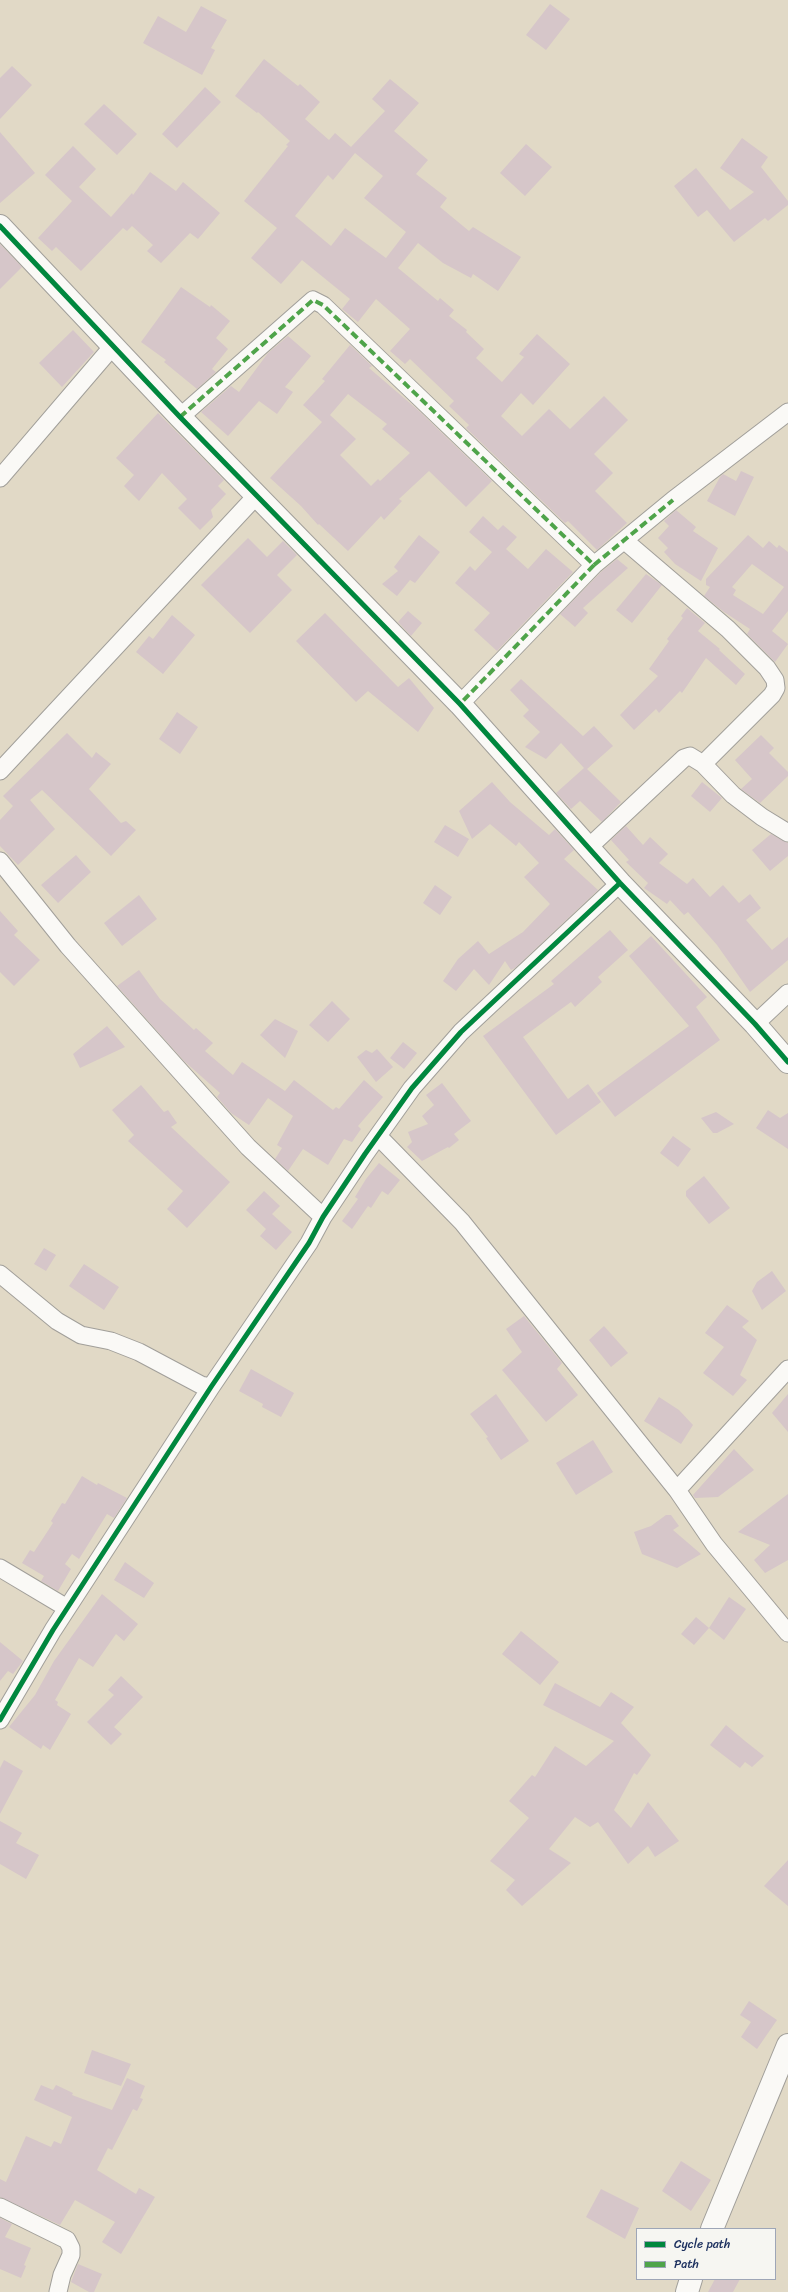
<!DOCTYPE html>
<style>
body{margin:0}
#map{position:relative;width:788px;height:2292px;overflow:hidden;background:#e1d9c6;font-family:Sriracha,sans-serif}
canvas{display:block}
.legend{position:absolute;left:636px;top:2228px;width:140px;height:52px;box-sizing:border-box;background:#f6f6f2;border:1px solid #9ea6b7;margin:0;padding:5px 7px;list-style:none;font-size:12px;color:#1b2f5e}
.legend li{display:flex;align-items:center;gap:8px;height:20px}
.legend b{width:20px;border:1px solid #9ea6b7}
</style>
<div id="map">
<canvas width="788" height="2292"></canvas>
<ul class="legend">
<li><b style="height:5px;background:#00873e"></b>Cycle path</li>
<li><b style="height:5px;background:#4fa44a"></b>Path</li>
</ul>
</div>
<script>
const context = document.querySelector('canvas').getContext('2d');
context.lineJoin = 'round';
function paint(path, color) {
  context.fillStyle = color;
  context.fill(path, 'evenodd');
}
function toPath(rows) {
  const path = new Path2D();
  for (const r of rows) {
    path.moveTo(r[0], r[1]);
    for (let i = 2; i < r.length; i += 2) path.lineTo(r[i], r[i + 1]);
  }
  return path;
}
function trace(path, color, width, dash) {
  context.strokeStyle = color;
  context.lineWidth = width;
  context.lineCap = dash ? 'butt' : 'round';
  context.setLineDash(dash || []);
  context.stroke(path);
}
const building = toPath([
 [550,4,570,19,546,50,526,35],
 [201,6,227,20,211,48,215,50,202,75,143,43,158,16,186,32],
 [264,59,298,86,300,84,320,102,305,119,329,140,335,133,351,147,385,111,372,99,390,79,419,103,394,131,428,160,416,174,447,198,440,207,469,231,473,227,521,257,498,291,473,274,471,278,443,263,418,243,398,268,438,301,440,298,454,310,449,316,467,330,466,332,484,349,476,358,502,382,524,357,519,354,537,334,570,364,533,405,521,393,501,416,522,436,549,409,570,429,604,396,628,420,594,454,613,473,595,491,627,523,597,550,568,521,565,523,466,428,469,425,449,406,454,401,410,359,405,364,390,351,410,329,376,299,358,322,342,309,350,299,302,260,281,284,251,258,277,228,244,201,288,146,286,145,290,141,258,112,257,113,235,96],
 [355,153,383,176,364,198,406,232,386,258,345,228,331,246,295,216,328,175,333,180],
 [12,66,32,85,0,119,0,78],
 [205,87,221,102,177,148,162,134],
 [104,104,137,134,117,155,84,124],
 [0,132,35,173,0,203],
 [742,138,768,157,761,167,788,201,788,205,768,221,765,218,734,242,707,210,698,217,674,186,696,168,730,210,754,192,720,168],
 [526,144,552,167,525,196,500,173],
 [73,146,96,169,79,187,111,217,132,193,133,195,150,172,176,191,183,182,220,213,198,239,190,233,161,263,147,251,153,245,132,226,127,231,123,228,81,271,56,247,52,251,38,238,72,201,45,175],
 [0,244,22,267,0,289],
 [181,287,210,307,211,305,230,321,216,338,228,349,212,369,216,372,197,389,164,362,166,360,141,342],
 [73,330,94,352,62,387,39,363],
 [288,336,311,356,285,387,293,392,277,414,259,401,228,436,201,412,231,386,239,392,268,353],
 [350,345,372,366,369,368,418,410,492,481,466,507,429,471,399,499,402,501,384,520,381,516,348,551,319,524,318,525,301,506,270,478,322,422,303,405,325,381,322,379],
 [348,394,387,424,382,429,410,453,380,481,378,479,371,486,340,455,356,439,330,415],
 [158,413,224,480,218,486,226,494,211,510,213,517,200,530,178,508,187,499,162,473,139,501,124,486,134,475,116,458],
 [741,471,754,477,735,516,707,501,720,477,723,474,736,481],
 [676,510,696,527,693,531,718,548,701,581,675,564,664,552,668,548,658,538,669,526,664,521],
 [483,516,498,530,503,525,517,537,506,549,528,569,546,549,573,572,497,651,474,630,490,613,455,583,470,566,475,571,492,552,469,532],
 [419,535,440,552,415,583,410,580,397,596,382,584,398,571,394,567],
 [748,535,763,548,769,541,777,548,779,545,788,552,788,611,772,631,788,644,775,662,747,634,750,629,724,612,704,596,710,587,706,585,706,579],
 [752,564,784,587,763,614,733,595,736,590,732,587],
 [248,538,267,557,283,541,297,555,277,575,292,590,250,633,201,585],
 [617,559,628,568,583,608,588,613,575,627,560,614,601,572],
 [646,574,662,585,632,623,616,610],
 [687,608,705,623,698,631,720,649,719,650,745,674,736,685,706,658,682,693,680,691,659,713,656,709,634,730,620,715,658,676,649,669,669,641,667,639,683,618,681,616],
 [408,611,422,623,411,636,398,622],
 [325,613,398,687,409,678,434,708,418,732,368,691,356,702,296,641],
 [172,615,195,635,163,674,136,652,149,636,153,639],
 [521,679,583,736,594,726,613,746,587,769,621,802,602,822,580,801,571,809,556,793,584,768,561,743,546,759,525,747,540,732,523,716,529,710,510,690],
 [177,712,198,727,180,754,159,739],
 [67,733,92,758,96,752,111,764,89,789,121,823,126,821,136,830,111,856,42,790,30,800,55,829,18,865,0,846,0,820,13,806,3,796],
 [761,735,774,748,769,753,788,772,788,776,760,803,741,789,752,779,735,760],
 [492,782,510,802,549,835,555,829,574,850,564,859,598,890,515,968,511,970,505,961,489,985,474,969,456,991,443,981,458,959,478,941,489,954,523,932,550,904,524,877,539,863,519,842,516,846,490,824,472,839,459,811],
 [702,782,722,798,710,812,691,796],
 [445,825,469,839,458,857,434,842],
 [626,826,643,845,650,837,668,854,659,863,687,884,693,878,710,897,723,885,739,903,750,894,761,908,746,920,772,950,788,937,788,960,750,992,717,945,688,912,684,915,670,900,667,904,644,888,648,883,626,862,629,860,611,840],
 [771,834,788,843,788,856,770,871,752,850],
 [76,855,91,872,58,903,41,885],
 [435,885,452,897,440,915,423,903],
 [139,895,157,919,122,946,104,923],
 [0,911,18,931,14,935,40,960,14,986,0,972],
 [610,930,628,950,598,977,602,982,575,1007,571,1002,523,1037,568,1099,588,1084,601,1102,556,1135,483,1036,554,984,551,981],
 [651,936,707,997,696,1007,720,1040,615,1117,597,1093,689,1026,629,956],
 [139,970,160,999,194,1030,196,1028,213,1043,205,1051,233,1075,242,1062,285,1091,294,1080,333,1110,336,1107,339,1109,364,1080,383,1097,358,1126,361,1129,352,1142,344,1139,328,1165,303,1149,288,1171,275,1159,282,1148,277,1145,293,1116,268,1098,249,1125,231,1113,217,1097,220,1093,184,1061,117,986],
 [332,1001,350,1019,328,1042,309,1025],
 [275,1019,298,1031,285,1058,260,1035],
 [107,1026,125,1047,80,1068,73,1054],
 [403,1042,417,1053,404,1069,390,1058],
 [377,1049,393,1067,376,1082,357,1057,366,1050,372,1053],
 [442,1083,471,1121,454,1134,459,1140,449,1148,448,1147,422,1161,407,1147,412,1142,408,1132,428,1124,422,1116,434,1105,426,1095],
 [141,1085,164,1112,168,1110,177,1123,171,1127,230,1182,187,1228,167,1209,183,1191,128,1141,134,1135,112,1110],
 [768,1110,780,1118,788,1113,788,1149,756,1128],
 [716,1112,734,1124,717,1133,713,1133,701,1118],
 [673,1136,691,1149,678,1167,660,1153],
 [379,1163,400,1180,388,1195,382,1191,371,1208,368,1206,352,1229,342,1221,358,1199,355,1197,366,1179],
 [704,1176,730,1208,709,1224,686,1196,686,1191],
 [264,1191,280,1206,272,1214,292,1232,276,1250,260,1236,266,1229,246,1210],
 [44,1248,56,1255,46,1271,34,1264],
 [84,1264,119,1287,104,1310,69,1286],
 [772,1271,786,1291,762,1310,752,1291,757,1282],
 [727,1305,749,1321,742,1327,757,1340,740,1375,747,1380,733,1396,703,1373,724,1347,705,1333],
 [524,1316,562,1363,557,1369,578,1395,546,1422,502,1370,522,1352,506,1329],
 [604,1326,628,1353,611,1367,589,1340],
 [251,1369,294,1393,281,1417,262,1407,263,1404,239,1391],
 [496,1394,529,1441,501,1460,486,1438,488,1437,470,1414],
 [788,1394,788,1432,772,1413],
 [659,1397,679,1410,693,1425,681,1444,644,1421],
 [593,1440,613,1472,576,1495,556,1463],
 [734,1449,754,1470,718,1497,695,1498,693,1495],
 [82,1476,97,1485,98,1483,127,1498,114,1518,107,1514,79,1559,72,1554,65,1564,71,1569,58,1591,41,1581,44,1576,22,1563,30,1550,34,1552,53,1523,51,1521,62,1503,65,1504],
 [788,1494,788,1560,765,1573,754,1560,770,1545,738,1532],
 [666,1515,671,1515,679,1526,673,1530,701,1554,677,1568,642,1554,634,1532,651,1526],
 [125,1562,154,1583,144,1598,114,1580],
 [102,1594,138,1624,124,1641,116,1634,93,1667,79,1658,55,1700,58,1702,57,1705,71,1714,50,1750,43,1745,41,1749,9,1727,35,1695,54,1661],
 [729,1597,746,1609,724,1640,709,1628],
 [696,1617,709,1628,694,1645,681,1634],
 [521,1631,559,1662,540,1685,502,1654],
 [0,1642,23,1661,13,1674,8,1671,0,1681],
 [121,1676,143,1697,114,1727,122,1734,111,1745,87,1722,114,1695,108,1690],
 [555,1683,600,1707,611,1692,634,1707,621,1723,651,1755,637,1775,634,1773,614,1810,631,1828,648,1802,679,1841,655,1857,648,1846,628,1864,598,1822,590,1827,575,1817,549,1849,571,1863,522,1906,506,1890,515,1880,490,1861,529,1818,509,1801,532,1775,535,1777,555,1746,586,1766,614,1741,543,1705],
 [726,1725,745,1741,764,1756,752,1767,745,1762,740,1768,710,1745],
 [4,1760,23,1771,0,1814,0,1768],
 [0,1821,22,1833,16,1843,39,1855,26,1879,0,1864],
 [788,1860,788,1906,764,1886],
 [749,2001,777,2020,757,2049,741,2037,751,2022,740,2015],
 [92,2050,131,2064,121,2086,84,2073],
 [127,2078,145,2086,140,2098,143,2099,137,2111,133,2109,112,2150,108,2148,97,2170,136,2194,139,2188,155,2197,121,2254,102,2242,115,2222,75,2200,60,2225,0,2197,0,2179,6,2182,26,2136,51,2147,54,2141,61,2144,72,2117,34,2100,41,2085,53,2090,56,2085,73,2093,72,2095,112,2110],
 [681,2161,711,2180,691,2211,662,2191],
 [601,2189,639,2208,625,2239,586,2217],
 [0,2218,12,2224,5,2237,31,2248,24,2265,26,2266,21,2278,0,2269],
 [78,2264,102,2274,94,2292,89,2292,71,2282],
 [715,2279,740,2279,733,2292,708,2292]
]);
const minor = toPath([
 [180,417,313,300,323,305,594,565,460,704],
 [0,478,113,346],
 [625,541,728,629,767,668,775,680,776,688,772,695,703,764],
 [594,565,673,500,788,412],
 [0,771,257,495],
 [589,847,684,758,690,756,703,764,733,795,762,817,788,833],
 [0,861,68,946,248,1147,323,1217],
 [755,1024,788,993],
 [378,1136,462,1222,677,1490,714,1544,788,1633],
 [0,1274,57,1321,81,1335,111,1341,139,1352,201,1385,211,1387],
 [677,1490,788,1369],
 [0,1568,67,1608],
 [0,1720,53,1630,211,1387,309,1243,323,1217,365,1154,412,1088,461,1032,620,883],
 [0,2207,67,2240,71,2248,71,2255,62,2275,58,2292]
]);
const tertiary = toPath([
 [0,226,180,417,460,704,620,883,755,1024,788,1062],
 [712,2229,788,2045],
 [687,2292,691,2279]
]);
const quiet = toPath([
 [180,417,313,300,323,305,594,565,460,704],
 [594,565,673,500]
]);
const cycleway = toPath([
 [0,226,180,417,460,704,620,883,755,1024,788,1062],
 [0,1720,53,1630,211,1387,309,1243,323,1217,365,1154,412,1088,461,1032,620,883]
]);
paint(building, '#d6c6c9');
trace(minor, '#a19f9a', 19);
trace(tertiary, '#a19f9a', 24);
trace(minor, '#faf9f6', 17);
trace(tertiary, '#faf9f6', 22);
trace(quiet, '#4fa44a', 4, [8, 4]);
trace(cycleway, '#00873e', 5);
</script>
